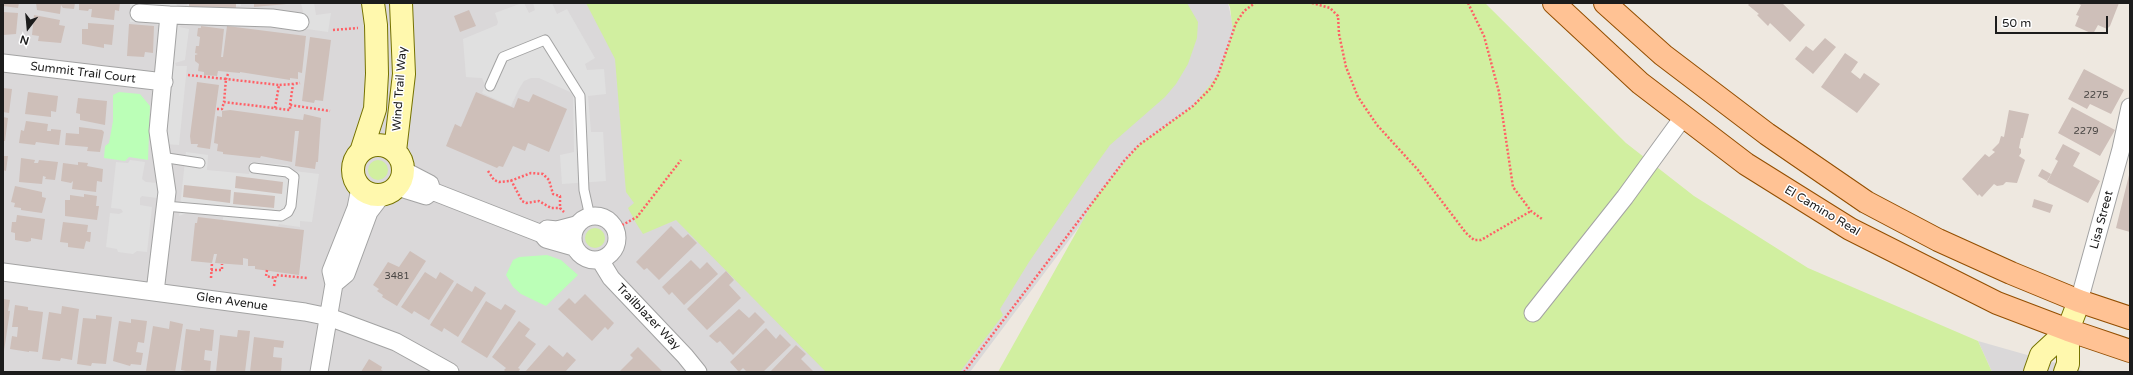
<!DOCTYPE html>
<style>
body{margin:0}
#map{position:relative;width:2133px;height:375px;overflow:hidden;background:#eee8e0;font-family:"Varela Round",sans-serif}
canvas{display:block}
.frame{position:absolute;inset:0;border:4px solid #1c1c1c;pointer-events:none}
.north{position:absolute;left:8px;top:8px;width:40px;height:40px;-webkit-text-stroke:3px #fff;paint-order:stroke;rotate:196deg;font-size:11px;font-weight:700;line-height:16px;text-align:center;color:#1c1c1c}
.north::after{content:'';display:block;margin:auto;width:14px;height:18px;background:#1c1c1c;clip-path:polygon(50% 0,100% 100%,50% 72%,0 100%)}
.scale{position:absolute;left:1995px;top:16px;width:113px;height:18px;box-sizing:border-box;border:2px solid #1c1c1c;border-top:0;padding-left:5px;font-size:12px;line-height:14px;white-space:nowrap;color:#1c1c1c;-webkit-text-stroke:3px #fff;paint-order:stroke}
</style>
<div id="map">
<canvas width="2133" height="375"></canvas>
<div class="frame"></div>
<div class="north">N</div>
<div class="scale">50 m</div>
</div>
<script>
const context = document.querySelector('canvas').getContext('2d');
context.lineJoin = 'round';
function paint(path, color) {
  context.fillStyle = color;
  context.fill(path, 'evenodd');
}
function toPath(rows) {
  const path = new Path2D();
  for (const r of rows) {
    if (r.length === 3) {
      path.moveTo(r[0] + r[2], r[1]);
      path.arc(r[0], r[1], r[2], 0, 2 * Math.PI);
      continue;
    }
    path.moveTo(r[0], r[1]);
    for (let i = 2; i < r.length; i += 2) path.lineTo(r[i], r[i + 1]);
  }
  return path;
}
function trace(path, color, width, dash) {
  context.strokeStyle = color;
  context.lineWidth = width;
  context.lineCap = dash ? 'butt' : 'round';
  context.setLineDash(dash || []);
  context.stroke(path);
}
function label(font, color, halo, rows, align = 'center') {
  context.font = font + ' "Varela Round",sans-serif';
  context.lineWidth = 3;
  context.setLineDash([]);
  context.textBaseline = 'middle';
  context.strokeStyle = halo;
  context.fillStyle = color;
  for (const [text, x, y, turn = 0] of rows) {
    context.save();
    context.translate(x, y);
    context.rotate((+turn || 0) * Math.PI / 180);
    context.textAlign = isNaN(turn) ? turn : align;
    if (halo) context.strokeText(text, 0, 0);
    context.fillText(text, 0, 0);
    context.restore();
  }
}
const residential = toPath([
 [3,3,1228,3,1235,34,1222,80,1103,195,970,372,3,372],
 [1978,341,2087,372,1992,372]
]);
const grass = toPath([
 [586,3,1187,3,1198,22,1197,38,1188,64,1176,84,1165,97,1110,145,1087,177,1029,262,1000,309,1003,315,960,372,826,372,676,220,643,234,636,223,628,208,634,203,626,192,615,59],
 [1228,3,1485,3,1626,143,1694,196,1808,268,1978,341,1992,372,998,372,1096,197,1139,145,1193,106,1218,75,1233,32,1230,7],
 [378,170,10],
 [595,238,10]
]);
const park = toPath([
 [119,92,140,94,150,106,148,160,129,157,125,161,104,158,105,146,109,143,113,121,113,95],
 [547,255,561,260,578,275,546,306,521,294,513,287,506,275,513,260,519,257]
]);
const parking = toPath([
 [130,3,176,3,178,8,188,8,187,3,241,3,241,6,188,8,189,25,182,24,179,27,189,29,185,60,175,63,176,66,187,66,179,145,151,143,160,59,160,26,155,23,130,22],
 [301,3,314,3,316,15,331,13,328,32,307,29],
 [522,3,524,3,529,13,535,10,533,3,552,3,557,14,567,9,595,58,585,64,587,70,604,69,606,94,588,96,591,132,603,132,606,181,562,184,560,155,574,152,573,96,570,92,539,78,531,78,524,81,519,89,511,106,482,93,485,85,482,78,466,77,463,39,497,25,498,22,495,13],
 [186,152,208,155,207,170,249,174,251,162,288,165,294,171,319,174,312,222,300,221,300,227,279,224,278,226,223,220,223,217,187,213,179,216],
 [130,160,145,162,142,179,146,182,157,183,159,190,158,198,142,196,140,198,140,205,152,207,147,252,137,251,133,254,118,252,117,249,106,247,110,213,119,214,123,212,121,209,111,208,116,162,128,163]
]);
const building = toPath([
 [3,3,19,3,18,8,3,6],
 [36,3,75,3,74,9,63,8,61,5,60,14,37,10],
 [79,3,120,3,119,11,115,10,114,20,91,17,92,9,89,9,88,11,79,10],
 [189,3,236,3,236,8,189,9],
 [254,3,287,3,287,4,254,7],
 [1750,3,1782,3,1805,25,1790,42,1770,23,1768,26,1757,15,1759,14,1748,5],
 [2077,3,2119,3,2110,26,2107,29,2098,25,2093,34,2075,26,2079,16,2076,15,2081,5],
 [469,10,476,26,460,32,454,16],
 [3,12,18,13,16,34,3,35],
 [34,15,60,20,59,25,65,26,61,43,38,41,39,36,32,35],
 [88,23,114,25,112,45,104,44,104,48,82,44,82,29,88,29],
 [129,24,154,26,153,53,145,52,144,57,127,56],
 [201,26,224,29,221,57,223,57,227,26,306,36,302,73,298,72,298,79,290,78,290,80,240,72,240,73,218,71,217,76,204,75,204,72,198,71,199,64,195,61,195,55,198,54,195,53,196,46,199,46,200,37,197,36,198,28,201,28],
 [310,37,331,40,323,101,315,100,314,103,302,101],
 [1825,38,1836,47,1813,74,1795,59,1806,46,1813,51],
 [1845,53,1858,62,1851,72,1860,79,1864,73,1880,84,1857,113,1821,87],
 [2084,69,2124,90,2111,114,2090,104,2087,109,2068,99],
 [197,82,219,85,210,149,197,147,198,144,191,144,190,136],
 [3,88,12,89,9,113,3,112],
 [28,92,58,96,56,112,51,111,51,117,25,114],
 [476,92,514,108,518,98,529,102,533,94,567,109,549,152,528,143,525,151,513,146,503,167,499,166,497,168,446,146,455,124,461,127],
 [78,98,107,101,105,125,80,120,80,114,76,113],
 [2072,107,2115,130,2100,156,2058,133],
 [230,110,303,120,304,114,321,118,318,162,316,162,315,169,295,166,299,131,295,131,292,162,261,156,260,158,223,154,223,152,217,151,218,144,214,143,217,116,222,117,222,111],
 [2009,110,2029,114,2023,138,2021,138,2019,148,2021,149,2021,153,2019,156,2025,160,2017,183,2006,182,2003,185,1997,186,1994,184,1982,197,1979,194,1978,196,1962,179,1985,154,1989,157,1995,152,1992,150,1999,143,2001,136,2004,137],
 [3,117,8,118,5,141,3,141],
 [26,121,48,124,47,131,51,131,51,129,61,130,59,145,36,142,35,145,19,143,21,130,24,131],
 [79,127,102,130,104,132,100,152,87,151,88,147,65,145,66,133,79,134],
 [2063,144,2080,153,2073,166,2100,181,2088,203,2047,182,2058,161,2055,159],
 [3,156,8,156,6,171,3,170],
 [21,158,35,160,34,163,38,163,39,160,58,162,55,180,45,179,46,177,43,176,42,184,19,182],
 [78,162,88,163,87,166,103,169,102,182,97,181,96,192,72,189,73,181,71,183,61,181,63,163,78,165],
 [2042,169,2051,174,2047,181,2038,176],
 [2129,175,2130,175,2130,232,2116,228],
 [236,176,283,182,282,194,235,188],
 [184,185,231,190,230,203,183,197],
 [15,186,42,192,42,197,46,198,42,213,21,210,21,208,14,207,15,203,11,202],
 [234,192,275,196,274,208,233,204],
 [84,194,97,196,96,206,99,206,97,220,65,216,65,200,70,200,70,195,84,197],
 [2034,199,2053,205,2050,213,2032,207],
 [17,215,45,219,42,240,31,238,31,241,27,242,15,240,15,233,11,232,12,222,16,222],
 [198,217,304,230,299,275,255,269,255,266,248,266,248,259,243,258,243,265,215,263,217,254,214,254,212,263,191,261,195,223,197,223],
 [63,222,88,225,87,232,91,232,90,242,86,241,84,249,68,247,68,243,60,242],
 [671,226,683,238,688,234,697,243,659,280,647,268,644,270,636,262],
 [410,251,426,261,397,306,382,297,383,295,377,291,379,289,373,285,388,262,399,267],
 [691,260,700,269,707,262,718,274,684,305,672,292,669,295,662,287],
 [726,271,734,280,729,285,741,298,707,330,687,309],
 [425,272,436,279,440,272,454,281,429,320,414,311,412,314,401,307],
 [457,283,472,292,475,286,486,293,458,337,444,328,442,332,430,325],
 [585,294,614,323,608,330,605,327,592,341,558,309,569,298,575,304],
 [3,299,10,300,8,311,10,311,4,351],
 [486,301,501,310,505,304,516,311,487,358,461,342],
 [15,305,28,307,28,310,43,312,38,352,29,351,29,352,10,349,12,336,17,337,18,327,12,327],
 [62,306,79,309,72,360,61,358,60,361,42,359,49,312,61,314],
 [739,309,749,318,755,312,765,322,733,355,720,341,717,343,709,336],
 [96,315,112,317,106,364,92,363,91,366,77,364,83,318,96,319],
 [131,319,147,321,144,343,138,342,136,352,143,353,141,365,131,364,130,366,113,361,119,321,131,323],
 [170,321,183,324,175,372,146,371,153,326,169,329],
 [519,321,530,329,525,336,536,344,518,368,520,369,518,372,506,372,504,370,506,368,492,357],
 [200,328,214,330,212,351,205,350,204,360,211,361,210,372,191,372,181,370,186,329,200,331],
 [766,328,776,339,780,334,791,345,763,372,747,372,743,368,739,372,730,362],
 [238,330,250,331,245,372,216,372,220,335,237,337],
 [254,337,284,341,283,348,274,347,273,357,282,358,281,372,250,372],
 [549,345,563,357,567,352,576,360,565,372,525,372],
 [796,345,806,354,801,359,813,371,770,372],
 [638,347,663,372,620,371,633,358,630,355],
 [369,359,382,367,381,370,385,372,361,372]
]);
const path = toPath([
 [1312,3,1330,8,1338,16,1339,34,1346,67,1358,97,1377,125,1418,170,1466,233,1474,240,1481,240,1531,211],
 [1468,3,1484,36,1499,92,1513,187,1531,211,1542,219],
 [333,30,358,28],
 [228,74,226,79,279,85],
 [188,75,226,79,224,102],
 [290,105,293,84,300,83],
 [275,108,279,85,293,84],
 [217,109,222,109,224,102,290,110,290,105,330,111],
 [488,171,494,180,499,182,510,181,531,173,543,174,549,180,553,194,560,196,560,208,564,212],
 [511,180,522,201,526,203,539,201,551,208,560,208],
 [615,229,637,217,681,160],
 [211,270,222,270,222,264],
 [267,270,266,276,275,278],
 [211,278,212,263],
 [274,286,276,275,307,278],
 [964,372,1124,161,1139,145,1193,106,1211,88,1218,75,1236,23,1244,11,1255,3]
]);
const lane = toPath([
 [490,86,503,57,545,40,580,96,584,190,590,217],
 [161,157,200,163],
 [165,206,281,216,288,212,291,206,294,177,287,172,254,168]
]);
const street = toPath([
 [139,13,169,15],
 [3,63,164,82],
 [405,171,430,184,432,191],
 [397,187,426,196,432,191],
 [360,188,356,208,331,271,334,284,346,274,369,212,382,195],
 [432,191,542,234,546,239,574,247],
 [595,238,22],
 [542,234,547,229,557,230,576,225],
 [600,260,611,278,685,356,698,372],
 [3,272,305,312,329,317,396,342,450,372],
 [155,292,167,192,158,131,169,15,272,18,300,22],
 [2079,301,2121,149,2130,107],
 [1533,313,1625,197,1684,116],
 [319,372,334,284]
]);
const secondary = toPath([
 [378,170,25],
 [362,149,375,109,377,74,376,25,373,3],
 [395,151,404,74,401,3],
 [2035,372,2041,355,2068,330],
 [2065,372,2068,364,2068,330,2079,301]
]);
const primary = toPath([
 [1554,3,1640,83,1746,164,1850,229,1997,303,2068,330,2130,351],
 [1605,3,1663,55,1767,134,1866,202,1938,240,2011,273,2079,301,2130,318]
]);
const numberNames = [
 ["2275",2096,95],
 ["2279",2086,131],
 ["3481",397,276]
];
const streetNames = [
 ["Summit Trail Court",83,73,7],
 ["Wind Trail Way",400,89,-86],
 ["El Camino Real",1822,211,31],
 ["Lisa Street",2102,220,-75],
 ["Glen Avenue",232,302,8],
 ["Trailblazer Way",648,317,46]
];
paint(residential, '#dad8d9');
paint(grass, '#d1efa0');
paint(park, '#bbffb7');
paint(parking, '#e0e0e0');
paint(building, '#cebfb9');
trace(lane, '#a3a3a3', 11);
trace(street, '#a3a3a3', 19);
trace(secondary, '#757200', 24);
trace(primary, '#934e00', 24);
trace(path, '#ff6066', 2.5, [2, 2]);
trace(lane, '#fff', 9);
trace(street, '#fff', 17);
trace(secondary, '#fff8ad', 22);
trace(primary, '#ffc294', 22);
label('10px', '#484543', null, numberNames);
label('12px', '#1c1c1c', '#fff', streetNames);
</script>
